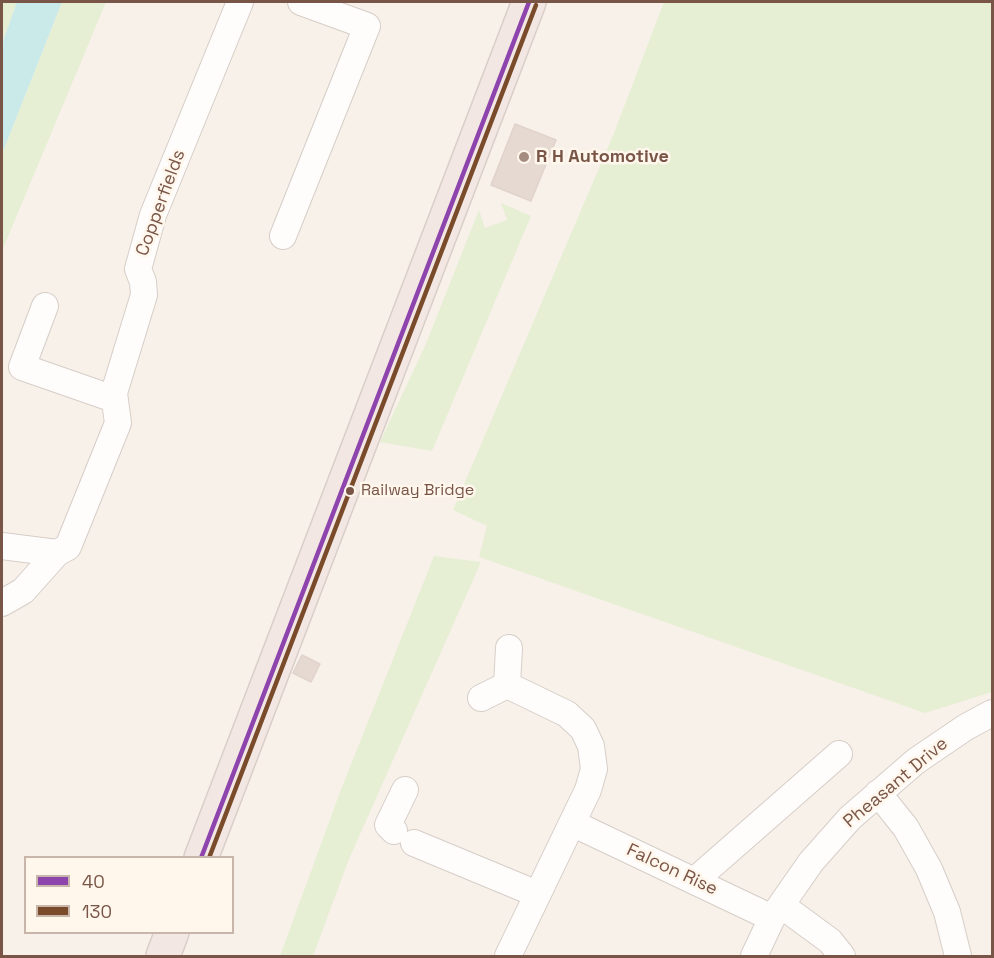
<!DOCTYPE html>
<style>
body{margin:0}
#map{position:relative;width:994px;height:958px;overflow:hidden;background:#f8f1ea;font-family:"Space Grotesk",sans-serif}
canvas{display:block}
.frame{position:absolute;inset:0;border:3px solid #795547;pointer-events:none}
.legend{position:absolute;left:24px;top:856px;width:210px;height:78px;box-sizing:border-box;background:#fff6ec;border:2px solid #c9b6aa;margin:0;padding:8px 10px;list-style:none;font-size:18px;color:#795547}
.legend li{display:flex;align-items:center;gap:12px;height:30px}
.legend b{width:30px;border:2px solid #c9b6aa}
</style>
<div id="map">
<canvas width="994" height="958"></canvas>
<div class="frame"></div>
<ul class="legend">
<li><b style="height:8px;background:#8e44ad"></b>40</li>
<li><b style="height:8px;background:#7a4b2a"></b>130</li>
</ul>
</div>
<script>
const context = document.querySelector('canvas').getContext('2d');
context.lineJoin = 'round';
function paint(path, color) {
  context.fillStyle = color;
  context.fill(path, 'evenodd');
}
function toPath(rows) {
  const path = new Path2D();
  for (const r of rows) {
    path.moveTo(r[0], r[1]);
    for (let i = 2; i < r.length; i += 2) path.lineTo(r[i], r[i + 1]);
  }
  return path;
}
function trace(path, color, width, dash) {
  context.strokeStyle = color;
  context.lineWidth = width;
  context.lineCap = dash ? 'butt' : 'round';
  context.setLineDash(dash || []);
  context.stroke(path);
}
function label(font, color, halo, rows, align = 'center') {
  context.font = font + ' "Space Grotesk",sans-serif';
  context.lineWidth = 5;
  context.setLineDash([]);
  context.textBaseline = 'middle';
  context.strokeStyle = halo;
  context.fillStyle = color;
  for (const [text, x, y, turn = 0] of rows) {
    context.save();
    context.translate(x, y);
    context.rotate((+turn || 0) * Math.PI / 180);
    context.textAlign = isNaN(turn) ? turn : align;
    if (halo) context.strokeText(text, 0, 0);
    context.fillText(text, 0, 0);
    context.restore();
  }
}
const green = toPath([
 [2,2,17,2,2,44],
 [62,2,106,2,2,251,2,154],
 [664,2,992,2,992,692,925,713,479,557,487,526,453,510,614,133],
 [501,203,531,216,432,451,380,442,425,346,479,210,485,228,507,220],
 [434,556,481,562,349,859,313,956,280,956,340,792]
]);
const water = toPath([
 [17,2,62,2,2,154,2,44]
]);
const building = toPath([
 [515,124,556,140,531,201,491,185,515,124],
 [302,655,320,664,311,682,293,673,302,655]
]);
const minor = toPath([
 [283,236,367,26,301,2],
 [45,306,22,367,114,399],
 [2,546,57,553,68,547,118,423,114,393,144,295,143,282,138,269,153,215,240,2],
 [2,603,23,591,57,553],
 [507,685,567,714,583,729,591,746,594,769,588,790,572,823,772,918],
 [481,698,507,685,509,648],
 [878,793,906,828,929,869,947,912,958,956],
 [394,831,388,825,405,790],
 [414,843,537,894],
 [694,881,839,754],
 [781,905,830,941,842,956],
 [508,956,572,823],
 [754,956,772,918,811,862,850,818,916,761,966,727,992,713]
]);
const highway = toPath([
 [201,858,529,2],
 [163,956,172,932]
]);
const bus1 = toPath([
 [201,858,529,2]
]);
const bus2 = toPath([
 [209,858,536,5]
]);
const markers = [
 [524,157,6,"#a58c80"],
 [350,491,5,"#795547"]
];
const busNames = [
 ["Railway Bridge",361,491]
];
const poiNames = [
 ["R H Automotive",536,157]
];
const streetNames = [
 ["Copperfields",161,203,-70],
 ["Pheasant Drive",896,783,-40],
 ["Falcon Rise",672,870,25]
];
paint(green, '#e6efd3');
paint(water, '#cae9e9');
paint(building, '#e5d9d1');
trace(building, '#e1d3cc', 1.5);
trace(minor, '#d6cdc7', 28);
trace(highway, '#dacec8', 36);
trace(minor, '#fefdfc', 26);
trace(highway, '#f2e7e3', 33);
trace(bus1, '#8e44ad', 4.5);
trace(bus2, '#7a4b2a', 4.5);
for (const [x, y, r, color] of markers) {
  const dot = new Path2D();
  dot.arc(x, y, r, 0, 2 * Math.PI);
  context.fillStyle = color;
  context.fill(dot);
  trace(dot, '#fff6ec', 2);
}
label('16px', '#795547', '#fff6ec', busNames, 'left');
label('bold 18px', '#795547', '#fff6ec', poiNames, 'left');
label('18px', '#795547', '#fff6ec', streetNames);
</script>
